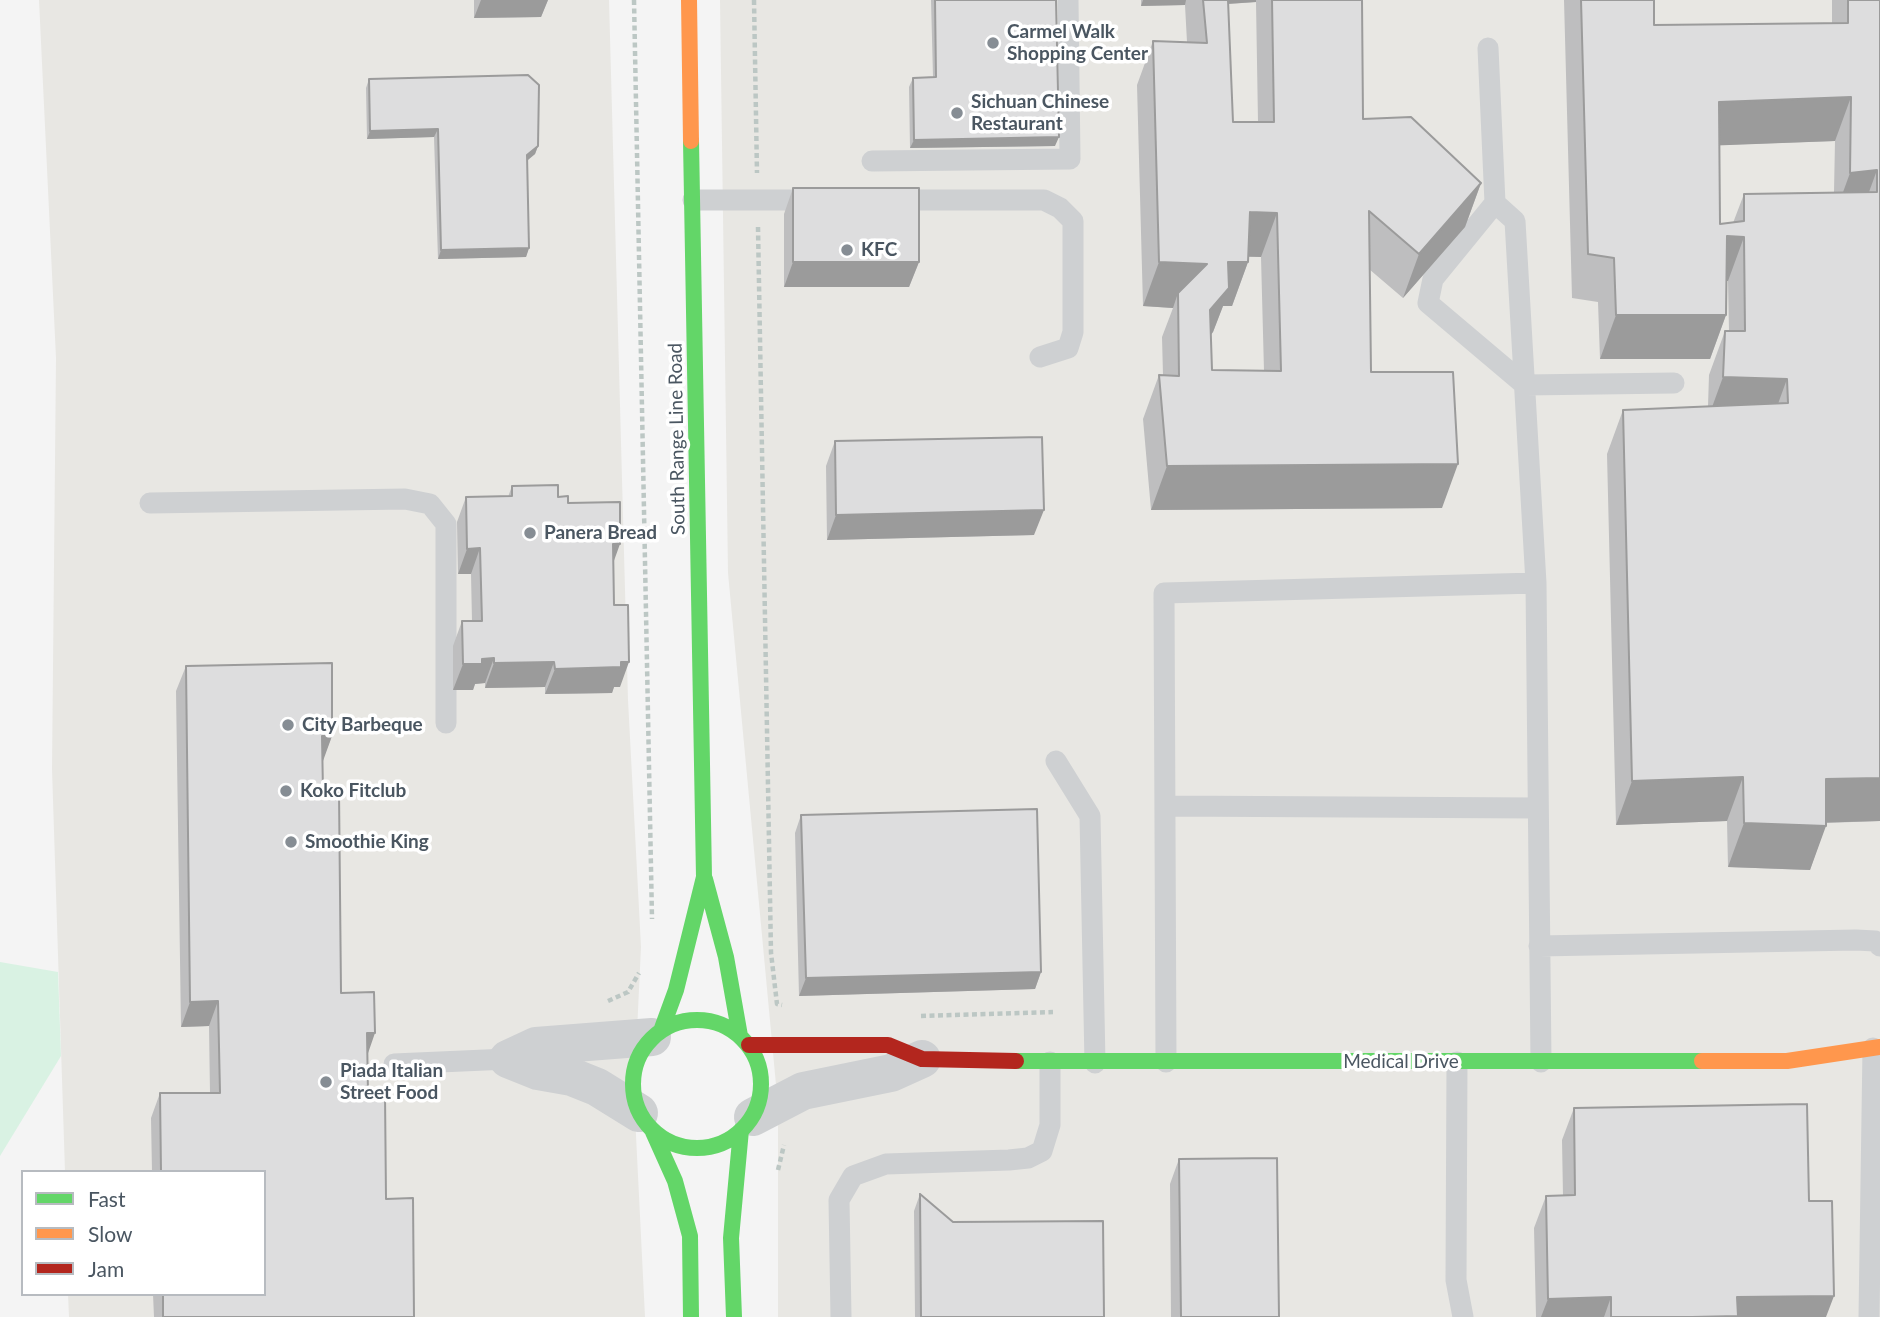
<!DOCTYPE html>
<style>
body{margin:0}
#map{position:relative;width:1880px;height:1317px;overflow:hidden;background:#f4f4f4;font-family:Lato,sans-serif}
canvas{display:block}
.legend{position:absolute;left:21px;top:1170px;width:245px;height:126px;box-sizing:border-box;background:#fff;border:2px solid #b7bbc0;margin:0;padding:9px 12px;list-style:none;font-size:21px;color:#4a5661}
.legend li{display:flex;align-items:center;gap:14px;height:35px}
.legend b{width:35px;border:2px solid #b7bbc0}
</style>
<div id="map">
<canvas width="1880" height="1317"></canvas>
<ul class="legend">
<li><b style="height:9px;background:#63d668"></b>Fast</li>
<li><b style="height:9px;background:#ff974d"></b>Slow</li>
<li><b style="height:9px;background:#b3261e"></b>Jam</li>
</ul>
</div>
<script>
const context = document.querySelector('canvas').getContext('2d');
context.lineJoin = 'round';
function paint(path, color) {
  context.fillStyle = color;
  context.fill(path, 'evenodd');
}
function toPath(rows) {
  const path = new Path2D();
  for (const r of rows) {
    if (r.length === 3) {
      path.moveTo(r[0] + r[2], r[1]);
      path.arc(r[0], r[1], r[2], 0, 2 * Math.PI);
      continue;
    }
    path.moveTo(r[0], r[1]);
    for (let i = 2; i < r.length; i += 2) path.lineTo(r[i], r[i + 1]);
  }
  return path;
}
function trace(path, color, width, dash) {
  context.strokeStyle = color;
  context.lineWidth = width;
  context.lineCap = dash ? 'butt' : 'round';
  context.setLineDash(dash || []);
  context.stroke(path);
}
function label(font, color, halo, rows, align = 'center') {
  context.font = font + ' Lato,sans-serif';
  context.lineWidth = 7;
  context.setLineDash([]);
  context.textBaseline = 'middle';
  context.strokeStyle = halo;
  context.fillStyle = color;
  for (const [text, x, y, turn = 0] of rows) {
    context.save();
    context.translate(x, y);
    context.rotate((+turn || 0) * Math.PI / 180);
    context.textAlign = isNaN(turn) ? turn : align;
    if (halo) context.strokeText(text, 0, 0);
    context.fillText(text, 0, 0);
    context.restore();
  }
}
const commercial = toPath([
 [39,0,609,0,628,700,641,947,634,1095,645,1317,69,1317,68,1294,264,1294,264,1172,65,1172,52,769,56,358],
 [720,0,1880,0,1880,1317,778,1317,778,1106,728,573]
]);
const green = toPath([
 [0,962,58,972,61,1056,0,1156]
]);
const path = toPath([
 [634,0,652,919],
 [754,0,757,173],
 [758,227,771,953,777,1004,782,1005],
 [608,1001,628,992,639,973],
 [921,1016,1053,1012],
 [778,1170,784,1145]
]);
const lane = toPath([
 [1488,48,1495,203,1515,221,1536,583],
 [872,161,1070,159,1068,0],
 [693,200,815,200],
 [893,200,1044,200,1060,208,1073,221,1073,332,1068,348,1040,357],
 [1495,203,1433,279,1428,303,1525,385,1674,383],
 [150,503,405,499,430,504,446,524,446,723],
 [1056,761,1090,816,1095,1063],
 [1165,806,1537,808],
 [1539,946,1856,940,1875,941,1880,946],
 [1166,1062,1164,593,1536,583,1541,1062],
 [1457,1062,1456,1280,1463,1317],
 [394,1064,508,1059],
 [841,1317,839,1200,853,1176,886,1164,1009,1160,1028,1158,1042,1151,1050,1125,1050,1062],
 [1869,1317,1873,1048]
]);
const street = toPath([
 [508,1059,536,1046,652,1037],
 [508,1059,538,1071,572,1077,597,1087,639,1113],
 [753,1117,803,1091,891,1073,922,1059]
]);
const fast = toPath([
 [705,879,726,957,740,1036],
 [697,1084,64],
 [661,1031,676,990,704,877,691,141],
 [1016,1061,1702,1061],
 [653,1132,675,1181,690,1236,691,1317],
 [734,1317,731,1238,741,1130]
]);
const slow = toPath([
 [689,0,691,141],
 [1702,1061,1787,1061,1880,1047]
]);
const jam = toPath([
 [749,1045,888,1045,922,1059,1016,1061]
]);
const wall = toPath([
 [474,0,548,0,541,17,474,18],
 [931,0,1056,0,1055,146,910,148,909,87,913,78,933,77],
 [1141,0,1362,0,1363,119,1481,183,1465,227,1403,298,1369,269,1371,372,1442,508,1151,510,1143,419,1159,375,1163,375,1162,337,1173,308,1143,306,1137,85,1153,41,1187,42,1185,5,1141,6],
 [1256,2,1258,122,1233,122,1228,4],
 [1248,257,1261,257,1264,371,1212,370,1211,335,1213,332,1223,306,1232,306,1248,262],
 [1564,0,1654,0,1654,25,1832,24,1832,0,1880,0,1880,821,1826,823,1810,870,1728,867,1727,821,1616,825,1607,454,1623,410,1708,406,1709,375,1725,331,1729,331,1728,281,1726,281,1726,315,1710,359,1600,359,1598,302,1572,298],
 [1835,141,1834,192,1744,194,1733,223,1720,224,1720,145],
 [369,79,538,146,535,154,527,161,529,248,526,257,438,259,434,137,367,139,366,88],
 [793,188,919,262,909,287,784,287,784,214],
 [835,441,1034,535,827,540,826,466],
 [512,486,558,497,568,503,613,564,614,605,620,687,614,687,612,693,545,694,545,687,485,688,485,683,475,684,473,690,453,690,453,646,462,621,472,621,471,574,458,574,457,522,466,497,508,497],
 [186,666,332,736,322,761,323,792,341,993,367,1054,368,1094,386,1199,414,1317,154,1317,153,1294,264,1294,264,1172,152,1172,151,1118,160,1093,210,1093,209,1026,181,1027,176,691],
 [801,815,1041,972,1035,989,799,996,795,833],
 [1574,1108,1809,1201,1826,1317,1536,1317,1534,1228,1546,1196,1563,1196,1562,1140],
 [1179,1159,1279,1317,1171,1317,1170,1184],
 [920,1194,953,1222,1104,1317,915,1317,914,1211]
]);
const shadedWall = toPath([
 [481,0,548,0,541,17,474,18],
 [1143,0,1186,0,1185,5,1141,6],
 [1212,0,1256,0,1256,2,1211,5],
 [1851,97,1835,141,1703,146,1719,102],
 [438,129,434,137,367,139,370,131],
 [1059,137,1055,146,910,148,914,140],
 [538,146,535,154,524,163,527,155],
 [1877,170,1861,214,1834,217,1850,173],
 [1481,183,1465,227,1403,298,1419,254],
 [1250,212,1277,213,1261,257,1234,256],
 [1727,236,1744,237,1728,281,1711,280],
 [529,248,526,257,438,259,441,250],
 [793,262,919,262,909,287,784,287],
 [1159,262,1207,264,1178,293,1173,308,1143,306],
 [1228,262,1248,262,1232,306,1223,306,1213,332,1194,354],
 [1616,315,1726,315,1710,359,1600,359],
 [1723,377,1787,379,1771,423,1707,421],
 [1458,464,1442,508,1151,510,1167,466],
 [1044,510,1034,535,827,540,836,515],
 [613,544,620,544,611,569],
 [480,548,471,574,458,574,467,549],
 [494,658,485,683,475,684,473,690,453,690,463,664,482,659],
 [554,662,545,687,485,688,494,663],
 [621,662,629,662,620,687,614,687,612,693,545,694,555,669],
 [322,736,332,736,323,761,313,761],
 [1743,777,1727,821,1616,825,1632,781],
 [1880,778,1880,821,1810,823,1826,779],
 [1744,823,1826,826,1810,870,1728,867],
 [1041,972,1035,989,799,996,806,978],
 [218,1001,209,1026,181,1027,190,1002],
 [367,1033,375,1033,366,1059],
 [1834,1296,1826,1317,1692,1317,1737,1297],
 [1611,1297,1604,1317,1541,1317,1548,1299]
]);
const building = toPath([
 [935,0,1056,0,1059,137,914,140,913,78,936,77,935,0],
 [1203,0,1228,0,1233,122,1274,122,1272,0,1362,0,1363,119,1411,117,1481,183,1419,254,1369,211,1371,372,1453,372,1458,464,1167,466,1159,375,1179,376,1178,293,1207,264,1159,262,1153,41,1207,43,1203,0],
 [1250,212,1277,213,1281,371,1212,370,1210,310,1229,288,1228,262,1248,262,1250,212],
 [1581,0,1654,0,1654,25,1848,23,1848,0,1880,0,1880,778,1826,779,1826,826,1744,823,1743,777,1632,781,1623,410,1788,403,1787,379,1723,377,1725,331,1745,331,1744,237,1727,236,1726,315,1616,315,1614,258,1588,254,1581,0],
 [1851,97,1850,173,1877,170,1877,192,1744,194,1744,221,1720,224,1719,102,1851,97],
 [528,75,539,85,538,146,527,155,529,248,441,250,438,129,370,131,369,79,528,75],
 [793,188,919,188,919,262,793,262,793,188],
 [1042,437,1044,510,836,515,835,441,1042,437],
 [558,485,558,497,568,496,568,503,620,502,620,544,613,544,614,605,628,605,629,662,621,662,621,667,555,669,554,662,494,663,494,658,482,659,482,664,463,664,462,621,482,621,480,548,467,549,466,497,512,496,512,486,558,485],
 [332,663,332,736,322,736,323,792,339,792,341,993,374,992,375,1033,367,1033,368,1094,385,1094,386,1199,413,1198,414,1317,163,1317,163,1294,264,1294,264,1172,161,1172,160,1093,220,1093,218,1001,190,1002,186,666,332,663],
 [1037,809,1041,972,806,978,801,815,1037,809],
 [1807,1104,1809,1201,1832,1201,1834,1296,1737,1297,1738,1316,1692,1317,1611,1317,1611,1297,1548,1299,1546,1196,1575,1195,1574,1108,1807,1104],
 [1277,1158,1279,1317,1181,1317,1179,1159,1277,1158],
 [920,1194,953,1222,1103,1221,1104,1317,921,1317,920,1194]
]);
const markers = [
 [993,43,7,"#868d94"],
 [957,113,7,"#868d94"],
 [847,250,7,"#868d94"],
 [530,533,7,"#868d94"],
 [288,725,7,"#868d94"],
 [286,791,7,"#868d94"],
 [291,842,7,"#868d94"],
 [326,1082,7,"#868d94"]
];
const poiNames = [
 ["Carmel Walk",1007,32],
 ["Shopping Center",1007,54],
 ["Sichuan Chinese",971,102],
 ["Restaurant",971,124],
 ["KFC",861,250],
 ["Panera Bread",544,533],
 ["City Barbeque",302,725],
 ["Koko Fitclub",300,791],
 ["Smoothie King",305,842],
 ["Piada Italian",340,1071],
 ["Street Food",340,1093]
];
const streetNames = [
 ["South Range Line Road",677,439,-91],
 ["Medical Drive",1401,1062]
];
paint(commercial, '#e8e7e3');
paint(green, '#d9f2e3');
trace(path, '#bcc7c4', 4.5, [5, 3.5]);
trace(lane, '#ced0d2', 21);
trace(street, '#ced0d2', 38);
trace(fast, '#63d668', 16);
trace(slow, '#ff974d', 16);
trace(jam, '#b3261e', 16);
paint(wall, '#bebebf');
paint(shadedWall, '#9b9b9b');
paint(building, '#ddddde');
trace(building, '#9b9b9b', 2);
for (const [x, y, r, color] of markers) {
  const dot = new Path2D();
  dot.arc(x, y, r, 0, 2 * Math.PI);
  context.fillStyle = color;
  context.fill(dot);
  trace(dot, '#fff', 2.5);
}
label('bold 19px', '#4a5661', '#fff', poiNames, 'left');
label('19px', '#4a5661', '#fff', streetNames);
</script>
